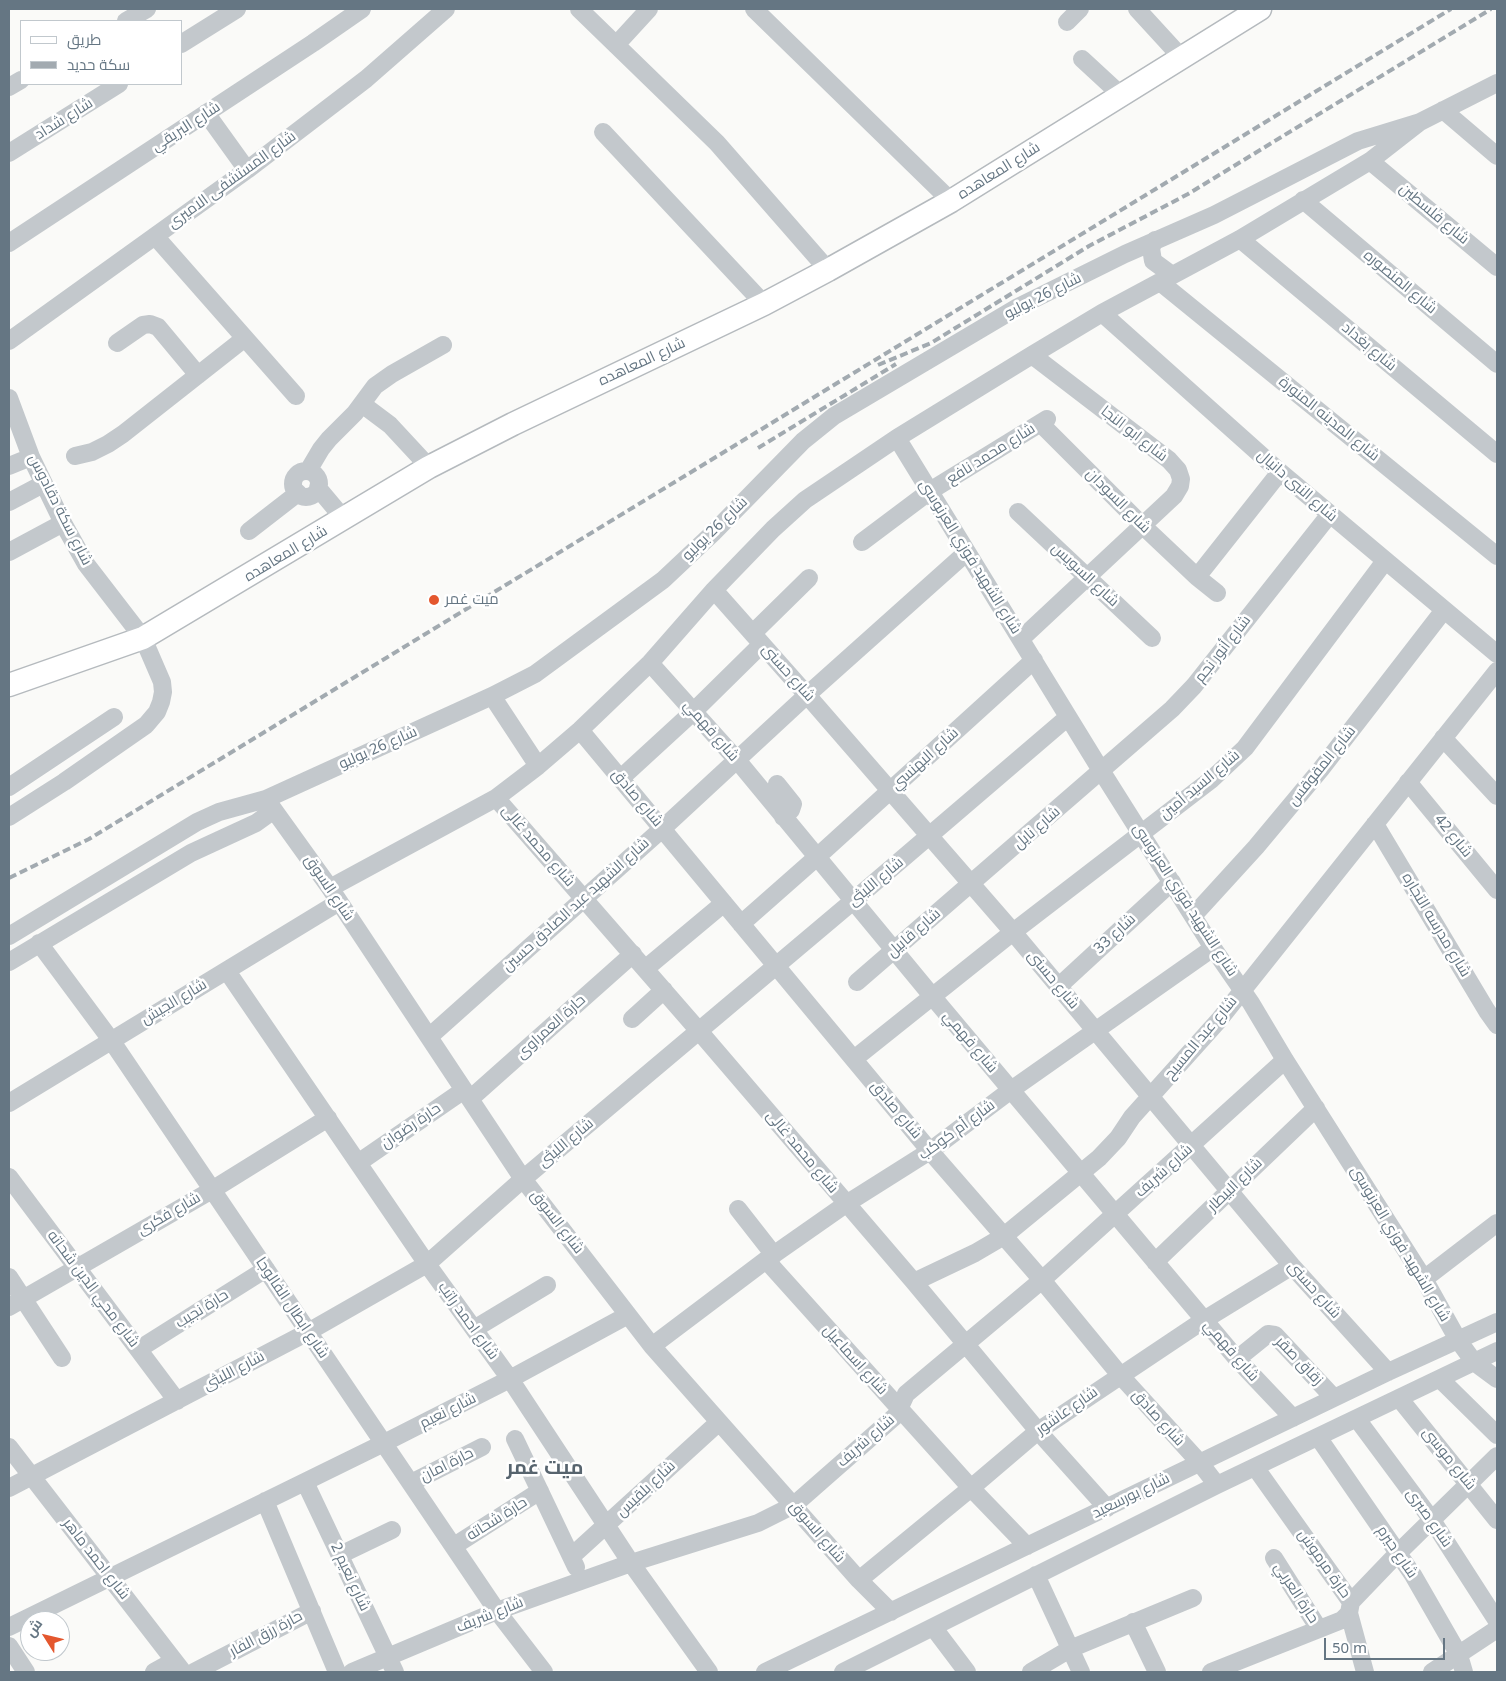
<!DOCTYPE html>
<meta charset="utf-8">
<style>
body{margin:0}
#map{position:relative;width:1506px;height:1681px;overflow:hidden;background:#fafaf8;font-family:"Noto Sans",Cairo,sans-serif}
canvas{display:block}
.frame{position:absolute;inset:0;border:10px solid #657683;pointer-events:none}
.legend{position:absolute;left:20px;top:20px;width:162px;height:65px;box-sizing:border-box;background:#fff;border:1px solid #c1c8cd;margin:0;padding:6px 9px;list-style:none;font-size:15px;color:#657683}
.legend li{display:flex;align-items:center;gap:10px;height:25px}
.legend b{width:25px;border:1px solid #c1c8cd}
.north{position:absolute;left:20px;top:1611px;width:50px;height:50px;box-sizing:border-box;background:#fff;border:1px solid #c1c8cd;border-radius:50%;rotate:306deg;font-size:14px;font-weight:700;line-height:20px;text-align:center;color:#657683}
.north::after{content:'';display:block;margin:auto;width:18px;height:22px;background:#e4572e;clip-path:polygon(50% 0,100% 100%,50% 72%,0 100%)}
.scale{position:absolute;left:1324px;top:1638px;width:121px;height:22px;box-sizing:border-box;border:2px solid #657683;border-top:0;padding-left:6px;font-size:15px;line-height:18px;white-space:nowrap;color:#657683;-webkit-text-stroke:4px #fff;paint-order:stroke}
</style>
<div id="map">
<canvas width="1506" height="1681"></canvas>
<div class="frame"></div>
<ul class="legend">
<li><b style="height:6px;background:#fff"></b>طريق</li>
<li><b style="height:6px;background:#a2aab0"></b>سكة حديد</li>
</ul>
<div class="north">ش</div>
<div class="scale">50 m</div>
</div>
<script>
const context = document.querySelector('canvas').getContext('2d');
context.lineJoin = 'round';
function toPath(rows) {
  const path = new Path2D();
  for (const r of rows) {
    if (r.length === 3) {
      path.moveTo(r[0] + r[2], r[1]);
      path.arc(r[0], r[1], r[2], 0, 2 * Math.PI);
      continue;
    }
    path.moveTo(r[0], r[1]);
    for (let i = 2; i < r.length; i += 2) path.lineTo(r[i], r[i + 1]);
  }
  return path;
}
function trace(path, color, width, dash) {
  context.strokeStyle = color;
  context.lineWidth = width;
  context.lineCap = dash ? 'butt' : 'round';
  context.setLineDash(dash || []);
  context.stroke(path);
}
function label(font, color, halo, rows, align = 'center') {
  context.font = font + ' "Noto Sans",Cairo,sans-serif';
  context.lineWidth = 5;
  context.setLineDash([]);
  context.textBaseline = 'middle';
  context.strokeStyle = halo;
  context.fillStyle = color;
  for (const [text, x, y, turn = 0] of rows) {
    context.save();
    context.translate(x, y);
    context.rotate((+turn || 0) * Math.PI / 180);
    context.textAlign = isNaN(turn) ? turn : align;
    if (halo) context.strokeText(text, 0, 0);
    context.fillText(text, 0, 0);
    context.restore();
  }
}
const minor = toPath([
 [579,9,717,143,828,270],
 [754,9,951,201],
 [1137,9,1181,57],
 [126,21,147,9],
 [1067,22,1080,9],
 [181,44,237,9],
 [616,45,649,9],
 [1082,59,1121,95],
 [9,87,21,80],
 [1443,110,1497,156],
 [206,113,247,170],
 [603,132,764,304],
 [9,153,119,84],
 [1370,161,1497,267],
 [1303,200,1497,364],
 [155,236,296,396],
 [1240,239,1497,454],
 [1155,240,1151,248,1153,261,1172,275],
 [9,243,313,43,362,9],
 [1160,282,1497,556],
 [1102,313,1280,472,1497,654],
 [9,341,247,170,366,79,446,9],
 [117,343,143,325,150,324,158,327,198,375],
 [9,398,31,457,63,523,86,564,143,638,162,682,163,692,161,702,157,712,146,725,64,782,9,817],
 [362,404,390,425,429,467],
 [1040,423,1143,526,1197,577,1217,593],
 [897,438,1102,772,1213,948,1251,1003,1285,1060,1424,1279,1458,1340,1474,1362,1497,1379],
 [75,456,92,452,108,444,123,434,245,338],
 [9,466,31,457],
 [308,471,321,449,329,439,355,413,375,386,392,374,443,345],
 [306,484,13],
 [318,488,344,519],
 [9,502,43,484],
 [1018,512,1152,638],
 [249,531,298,493],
 [862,542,930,491,1047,419],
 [9,552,63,523],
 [1197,577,1280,472],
 [714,590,807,695,1013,932,1292,1266,1388,1372],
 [753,633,809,578],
 [1021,639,1174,496,1180,486,1181,479,1178,470,1169,460,1032,355],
 [650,663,737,760,932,996,1237,1359,1293,1418],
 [492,696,538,766],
 [580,730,930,1151,1042,1280,1120,1375,1200,1463,1217,1485],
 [1443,738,1497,796],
 [621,778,694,711,762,644],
 [1408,782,1497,890],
 [777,784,793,804,791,810,783,817],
 [9,787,114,717],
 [496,798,699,1031,914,1282,1038,1431,1107,1508],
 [266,799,330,888,523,1179,652,1346,859,1580,891,1612],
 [1375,824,1487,1011,1497,1025],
 [330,888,496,798,538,766,580,730,650,663,714,590,773,529,805,500,897,438,1032,355,1102,313,1240,239,1370,161,1420,122,1497,83],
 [1193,916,1256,847,1321,769,1444,610],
 [741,924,817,857,1034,660],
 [9,936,197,822,219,812,266,799,492,696,535,674,663,580,713,533,803,441,834,416,1018,307,1125,254,1214,215,1358,141,1420,122],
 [39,943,111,1040,497,1611,544,1672],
 [9,962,191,853,256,823,274,810],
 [645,969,724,903],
 [227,971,427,1264,510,1379,631,1563,709,1672],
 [857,982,1172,709,1194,686,1330,514],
 [1058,987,1172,882],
 [632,1019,664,990],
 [429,1037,662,829,807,695,967,552],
 [854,1059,1013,932,1212,779,1245,748,1385,561],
 [470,1099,633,954],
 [9,1103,339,902],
 [358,1163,464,1090],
 [9,1177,177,1401],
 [738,1209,774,1255],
 [766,1260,971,1488,1027,1546],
 [1155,1262,1316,1108],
 [9,1277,62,1358],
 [1424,1279,1497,1223],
 [914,1282,975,1253,1004,1236,1099,1158,1118,1138,1132,1117,1219,1020,1497,671],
 [9,1307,212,1190,328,1118],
 [474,1329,547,1285],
 [652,1346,766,1260,846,1204,930,1151,1011,1090,1213,948],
 [139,1349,266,1269],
 [1237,1359,1268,1334,1275,1335,1334,1398],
 [1440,1379,1497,1435],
 [1399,1398,1497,1520],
 [1357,1419,1432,1520,1497,1621],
 [1318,1437,1413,1575,1459,1655,1464,1672],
 [515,1439,576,1567],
 [9,1447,183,1672],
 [1255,1467,1351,1602,1349,1613,1365,1672],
 [305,1482,395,1672],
 [411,1483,482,1447],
 [9,1488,308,1332,427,1264,523,1179,853,901,1068,717],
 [265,1501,337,1672],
 [454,1546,540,1491],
 [340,1555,392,1530],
 [572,1556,719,1422],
 [1274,1558,1319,1629],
 [1036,1575,1081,1672],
 [859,1580,971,1488,1038,1431,1204,1320,1292,1266],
 [1351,1602,1398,1553,1497,1456],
 [1133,1622,1157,1672],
 [9,1627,384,1443,510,1379,628,1315],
 [933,1627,967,1672],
 [9,1646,26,1672],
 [154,1672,174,1661],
 [194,1672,312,1611],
 [352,1672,497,1611,631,1563,758,1523,794,1505,901,1411,901,1405,906,1394,1042,1280,1285,1060],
 [765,1672,1388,1372,1497,1322],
 [843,1672,1217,1485,1497,1351],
 [1031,1672,1070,1649,1193,1598],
 [1211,1672,1342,1620,1349,1613],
 [1432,1672,1497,1629]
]);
const major = toPath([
 [9,685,143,638,429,467,513,424,764,304,828,270,951,201,1260,9]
]);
const rail = toPath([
 [878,365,931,343,1089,246,1188,194,1491,9],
 [758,448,896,364],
 [9,878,89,839,1451,9]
]);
const markers = [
 [434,600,6,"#e4572e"]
];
const streetNames = [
 ["شارع شداد",64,119,-32],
 ["شارع البريقي",186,127,-33],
 ["شارع المعاهده",999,171,-32],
 ["شارع المستشفى الاميرى",232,180,-36],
 ["شارع فلسطين",1434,214,40],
 ["شارع المنصوره",1400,282,40],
 ["شارع 26 يوليو",1043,296,-27],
 ["شارع بغداد",1369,347,40],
 ["شارع المعاهده",642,362,-25],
 ["شارع المدينه المنورة",1329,419,39],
 ["شارع ابو النجا",1134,434,38],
 ["شارع محمد نافع",991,454,-32],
 ["شارع النبى دانيال",1297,486,41],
 ["شارع السودان",1118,501,45],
 ["شارع سكة دقادوس",60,510,63],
 ["شارع 26 يوليو",715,529,-44],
 ["شارع المعاهده",286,554,-31],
 ["شارع الشهيد فوزي العرنوسى",970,557,58],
 ["شارع السويس",1085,575,43],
 ["شارع أنور نجم",1223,649,-52],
 ["شارع حسنى",788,673,48],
 ["شارع فهمي",711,731,49],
 ["شارع 26 يوليو",378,748,-24],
 ["شارع البهنسي",925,759,-42],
 ["شارع المقوقس",1322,766,-51],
 ["شارع السيد أمين",1200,785,-40],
 ["شارع صادق",637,798,50],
 ["شارع نايل",1037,828,-41],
 ["شارع 42",1453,836,51],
 ["شارع محمد غالى",538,846,49],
 ["شارع الليثى",876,882,-40],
 ["شارع السوق",329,888,56],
 ["شارع الشهيد فوزي العرنوسى",1185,900,57],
 ["شارع الشهيد عبد الصادق حسين",576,905,-42],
 ["شارع مدرسه التجاره",1436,925,59],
 ["شارع قابيل",914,933,-41],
 ["شارع 33",1115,934,-43],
 ["شارع حسنى",1053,980,50],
 ["شارع الجيش",174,1002,-31],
 ["حارة العمراوى",551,1027,-42],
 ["شارع عبد المسيح",1201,1038,-50],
 ["شارع فهمي",970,1042,50],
 ["شارع صادق",896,1110,50],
 ["حارة رضوان",411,1126,-34],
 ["شارع أم كوكب",957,1130,-36],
 ["شارع الليثى",566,1143,-40],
 ["شارع محمد غالى",802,1152,50],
 ["شارع شريف",1164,1171,-42],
 ["شارع البيطار",1235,1185,-44],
 ["شارع فكرى",169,1214,-30],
 ["شارع السوق",557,1222,52],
 ["شارع الشهيد فوزي العرنوسى",1400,1244,59],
 ["شارع محي الدين شحاته",93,1289,53],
 ["شارع حسنى",1314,1290,48],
 ["شارع ابطال الفالوجا",292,1308,56],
 ["حارة نجيب",202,1309,-32],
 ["شارع احمد راتب",468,1321,54],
 ["شارع فهمي",1231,1351,49],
 ["شارع اسماعيل",855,1360,48],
 ["زقاق صقر",1299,1361,46],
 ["شارع الليثى",234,1371,-28],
 ["شارع نعيم",448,1411,-27],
 ["شارع عاشور",1067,1411,-35],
 ["شارع صادق",1158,1418,48],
 ["شارع شريف",866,1441,-41],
 ["شارع موسى",1449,1459,51],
 ["حارة امان",447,1465,-27],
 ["شارع بلقيس",646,1489,-43],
 ["شارع بورسعيد",1131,1496,-26],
 ["شارع صبرى",1429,1518,55],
 ["حارة شحاته",497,1519,-32],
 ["شارع السوق",817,1532,49],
 ["شارع حيرم",1397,1552,56],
 ["شارع احمد ماهر",96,1559,52],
 ["حارة مرموش",1324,1564,55],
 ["شارع نعيم 2",350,1577,65],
 ["حارة العربي",1296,1593,57],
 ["شارع شريف",490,1615,-22],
 ["حارة رزق الفار",266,1634,-28]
];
const poiNames = [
 ["ميت غمر",445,600]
];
const districtNames = [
 ["ميت غمر",545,1468]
];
trace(major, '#b5babe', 25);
trace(minor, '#c3c8cc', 18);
trace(major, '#fff', 22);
trace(rail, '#a2aab0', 4, [8, 4]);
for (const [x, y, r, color] of markers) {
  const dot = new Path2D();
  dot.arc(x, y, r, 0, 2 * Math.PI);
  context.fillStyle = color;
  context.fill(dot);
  trace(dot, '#fff', 2);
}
label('15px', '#657683', '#fff', streetNames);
label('15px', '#657683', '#fff', poiNames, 'left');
label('bold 20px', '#57646e', '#fff', districtNames);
</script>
